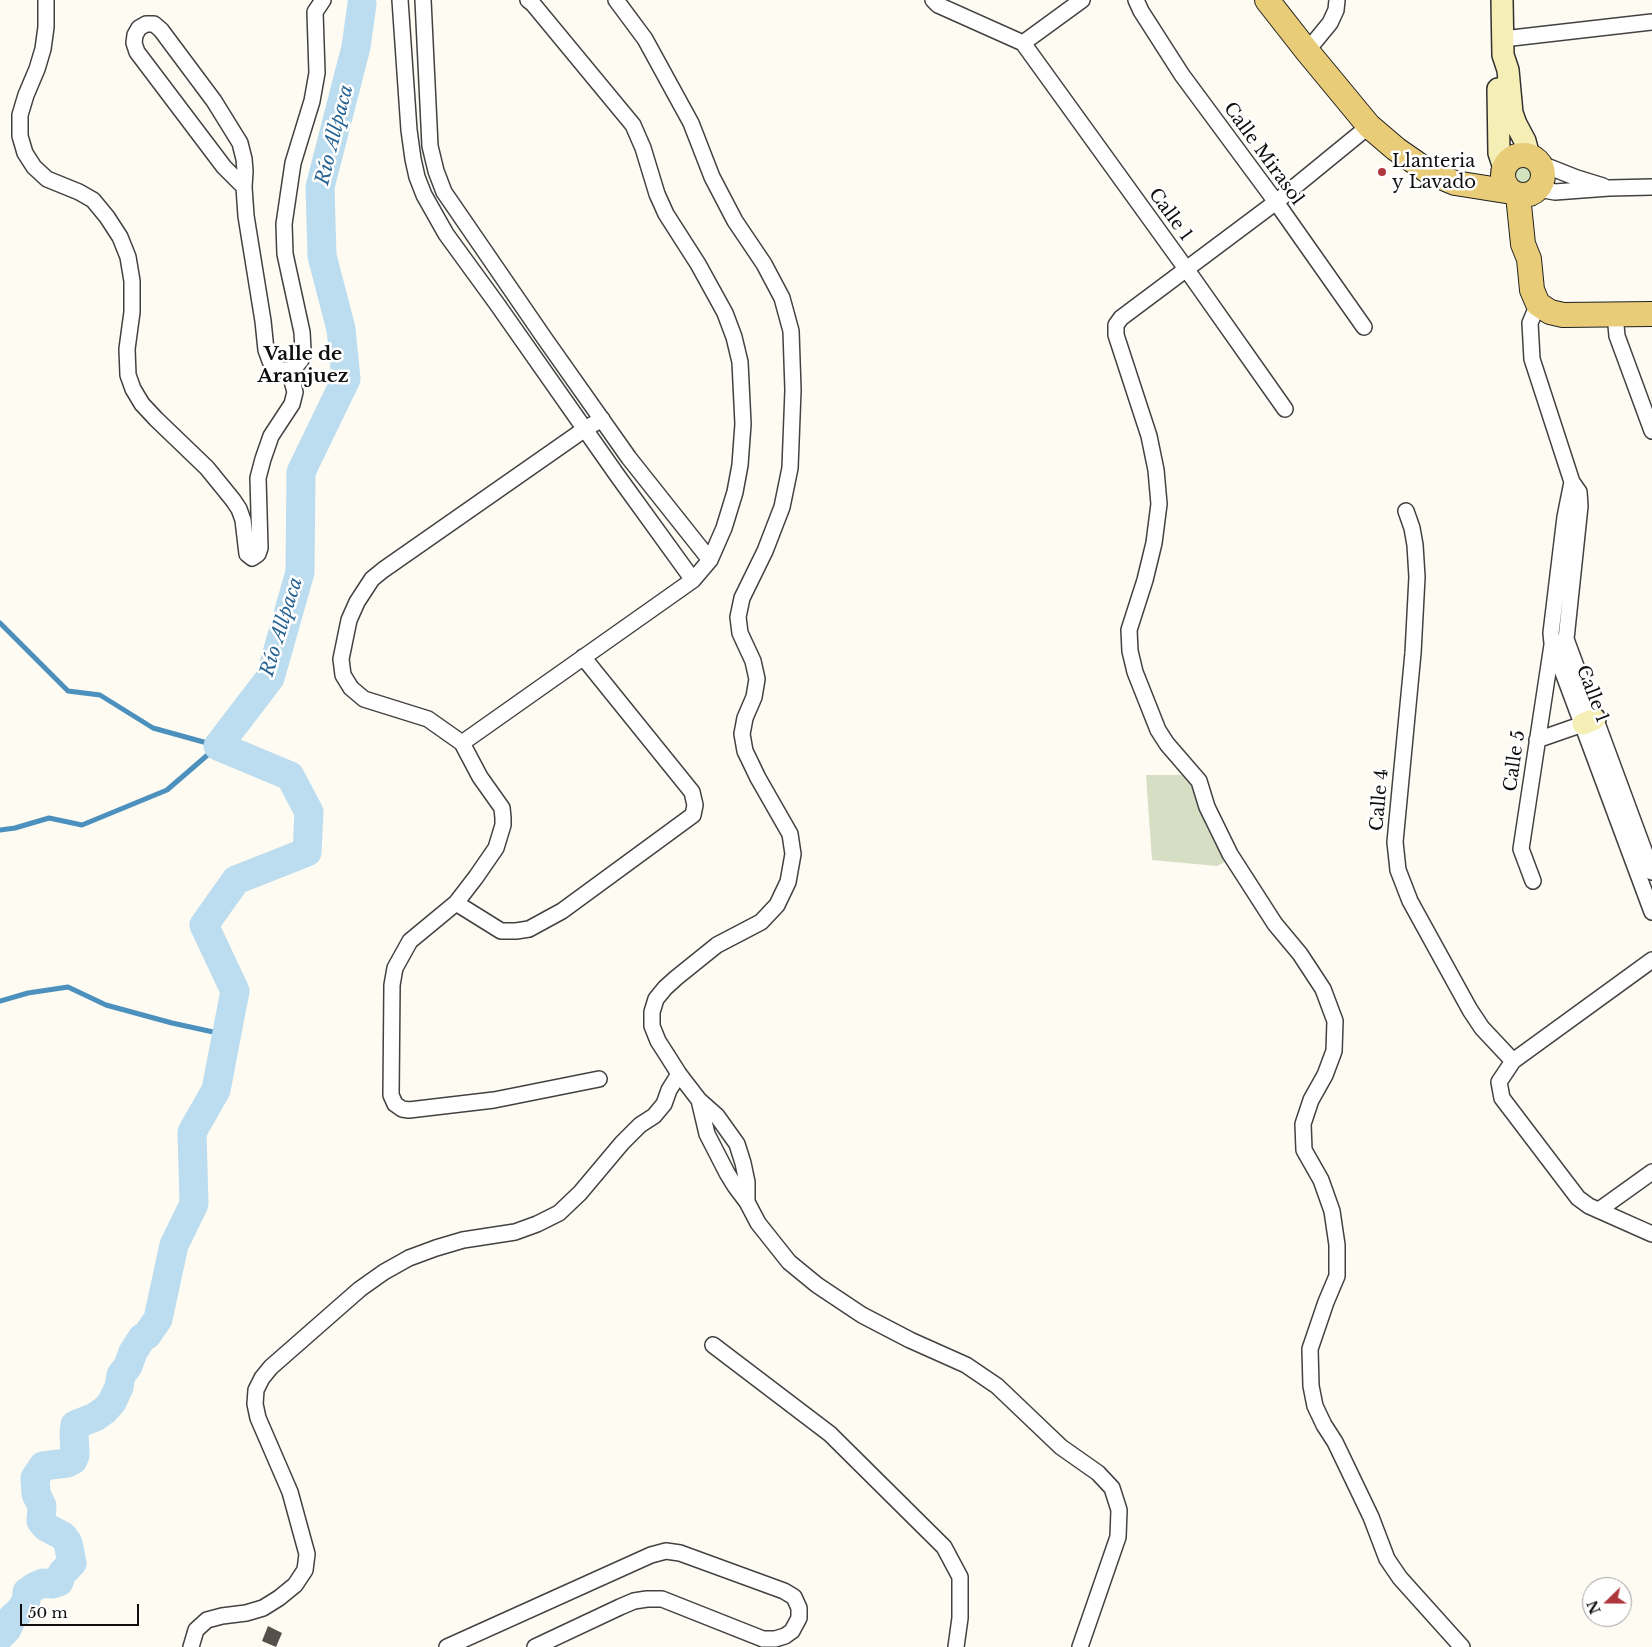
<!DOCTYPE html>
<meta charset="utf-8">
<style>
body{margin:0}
#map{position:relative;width:1652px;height:1647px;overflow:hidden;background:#fdfbf2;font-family:"Libre Baskerville",serif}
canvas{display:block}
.north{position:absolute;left:1582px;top:1577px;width:50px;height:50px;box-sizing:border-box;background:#fff;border:1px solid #9f9f9f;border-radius:50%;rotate:248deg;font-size:14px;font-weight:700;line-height:20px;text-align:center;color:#0f0f0f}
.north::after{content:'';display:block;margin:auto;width:18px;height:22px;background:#ae373d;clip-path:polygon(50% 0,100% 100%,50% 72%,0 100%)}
.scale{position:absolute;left:20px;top:1604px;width:119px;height:22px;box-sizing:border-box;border:2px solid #0f0f0f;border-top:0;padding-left:6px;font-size:15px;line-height:18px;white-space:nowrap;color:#0f0f0f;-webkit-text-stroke:4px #fff;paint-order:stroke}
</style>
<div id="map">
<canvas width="1652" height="1647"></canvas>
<div class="north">N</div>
<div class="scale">50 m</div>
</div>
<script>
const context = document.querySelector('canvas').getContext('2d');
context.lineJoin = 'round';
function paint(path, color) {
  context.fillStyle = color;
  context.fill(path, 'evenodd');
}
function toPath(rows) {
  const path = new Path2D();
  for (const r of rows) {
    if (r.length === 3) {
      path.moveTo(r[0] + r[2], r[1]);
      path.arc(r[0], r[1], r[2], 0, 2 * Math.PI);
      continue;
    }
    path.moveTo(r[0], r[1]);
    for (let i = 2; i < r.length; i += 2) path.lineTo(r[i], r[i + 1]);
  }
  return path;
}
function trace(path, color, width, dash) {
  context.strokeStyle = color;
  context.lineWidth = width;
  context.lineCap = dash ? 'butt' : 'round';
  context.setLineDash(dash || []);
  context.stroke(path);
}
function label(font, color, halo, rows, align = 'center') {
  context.font = font + ' "Libre Baskerville",serif';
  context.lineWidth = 5;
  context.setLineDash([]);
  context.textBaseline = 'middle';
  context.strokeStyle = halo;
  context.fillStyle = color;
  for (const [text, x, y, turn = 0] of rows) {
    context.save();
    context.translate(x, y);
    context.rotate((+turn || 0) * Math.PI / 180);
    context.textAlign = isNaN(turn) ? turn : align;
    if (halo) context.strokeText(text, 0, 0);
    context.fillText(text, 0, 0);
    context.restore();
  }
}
const green = toPath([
 [1525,175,12]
]);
const cemetery = toPath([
 [1146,775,1188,775,1206,826,1225,862,1217,866,1152,860]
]);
const stream = toPath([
 [0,623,68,691,100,695,153,728,218,746],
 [0,830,15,828,49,818,82,825,167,790,218,746],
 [0,1001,28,993,68,987,106,1005,172,1023,227,1035]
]);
const river = toPath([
 [0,1636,7,1629,12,1618,20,1611,26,1601,27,1592,34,1587,43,1583,52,1584,59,1582,62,1573,72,1563,68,1543,63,1536,46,1527,41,1521,42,1506,36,1494,35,1478,43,1466,67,1463,73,1460,75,1455,74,1432,75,1425,95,1417,105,1410,112,1402,119,1387,121,1375,128,1366,133,1352,142,1338,147,1335,158,1319,174,1245,194,1204,192,1132,216,1090,235,991,204,925,236,880,307,852,309,812,290,776,218,746,270,678,300,572,301,472,346,379,341,329,322,256,320,187,356,47,362,4]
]);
const building = toPath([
 [268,1626,282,1633,276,1647,262,1641]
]);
const street = toPath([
 [46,0,46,27,43,49,37,69,26,95,20,115,20,136,25,153,34,167,47,179,79,192,93,200,107,217,120,237,128,257,132,281,132,312,127,349,128,375,133,389,142,404,156,419,207,468,233,500,239,509,243,520,247,554,252,558,258,554,260,548,258,478,263,459,271,436,292,404,295,392,289,370],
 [400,0,409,130,413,159,417,177,424,195,446,234,497,304,617,475,693,580],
 [423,0,430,146,436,171,444,192,545,339,629,458,710,560],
 [616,0,645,39,691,123,712,177,735,221,764,264,782,298,791,331,793,390,790,468,782,507,765,551,742,598,738,617,740,633,753,661,757,679,754,697,745,718,742,734,745,751,758,778,790,834,793,854,788,882,777,905,761,922,717,945,676,978,665,988,656,999,652,1012,652,1026,658,1041,667,1055,679,1074,699,1100,717,1116,737,1144,743,1163,747,1182,747,1202],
 [933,0,938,5,1023,43],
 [1136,0,1141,11,1182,75,1276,202,1364,327],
 [1503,39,1652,22],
 [1023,43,1187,270,1285,409],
 [1023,43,1082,0],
 [1307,51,1330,23,1336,10,1337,0],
 [1369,126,1276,202,1121,318,1116,325,1116,335,1149,436,1156,470,1159,504,1154,543,1145,580,1129,630,1130,651,1135,672,1158,730,1167,744,1199,781,1207,807,1230,854,1275,924,1300,954,1323,989,1335,1021,1334,1051,1325,1075,1311,1100,1303,1124,1304,1150,1321,1180,1332,1211,1337,1245,1337,1276,1326,1302,1310,1349,1311,1386,1315,1406,1324,1425,1335,1442,1371,1517,1387,1559,1400,1578,1462,1647],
 [1539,163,1577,178,1603,186],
 [244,187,224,167,137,52,134,43,135,35,139,28,146,24,154,24,161,30,214,101,240,143,244,159,245,171,244,187,246,216,263,321,266,350,270,361,275,367,282,370,289,370,295,367,301,360,303,350,302,332,285,254,284,224,293,163,312,101,317,73,315,12,323,0],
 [1538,189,1555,192,1609,188,1652,187],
 [1538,304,1530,323,1532,359,1572,482,1579,492,1580,506,1566,639,1652,872],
 [1615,315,1617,336,1652,431],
 [1572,482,1565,517,1551,633,1552,643,1652,912],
 [1406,511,1412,528,1415,545,1417,577,1413,653,1395,842,1398,870,1410,901,1470,1010,1482,1028,1513,1061],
 [1537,740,1583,724],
 [462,743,693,580,710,560,724,528,735,492,740,465,743,424,740,362,734,337,725,313,698,264,666,214,657,194,643,148,633,125,533,4,528,0],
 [1533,881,1521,849,1552,645],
 [456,903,501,931,516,931,529,929,562,911,693,815,695,805,692,792,583,657],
 [1652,960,1513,1061,1499,1082,1502,1098,1578,1198,1589,1206,1652,1234],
 [599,1079,494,1100,409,1110,402,1109,395,1104,391,1095,392,985,395,968,410,941,456,903,476,877,496,848,503,825,503,818,502,808,480,777,462,743,428,719,364,699,351,688,343,675,341,659,349,620,357,602,372,579,383,570,585,429,602,419],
 [699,1100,707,1134,727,1173,735,1186,747,1202,758,1223,789,1262,817,1285,862,1315,910,1340,966,1365,997,1386,1061,1447,1098,1473,1112,1488,1119,1510,1118,1537,1080,1647],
 [1599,1210,1652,1172],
 [713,1345,830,1434,944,1547,960,1577,960,1618,956,1647],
 [191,1647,196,1630,207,1620,222,1616,246,1613,263,1608,279,1598,295,1585,305,1570,307,1554,290,1492,258,1418,255,1404,256,1390,262,1378,271,1367,360,1289,384,1272,409,1258,436,1248,463,1240,515,1232,537,1224,559,1213,580,1193,622,1143,640,1125,654,1116,664,1104,669,1090,679,1074],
 [447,1647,651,1555,666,1551,680,1553,784,1591,794,1597,799,1608,799,1618,792,1631,785,1636,775,1639,763,1639,662,1599,647,1599,634,1601,620,1607,535,1647]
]);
const secondary = toPath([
 [1502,0,1503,55,1508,70,1512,113,1516,124,1525,141,1529,156],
 [1498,89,1499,153,1504,168],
 [1583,724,1595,719]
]);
const primary = toPath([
 [1267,0,1307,51,1369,126,1396,149,1429,172,1455,183,1512,192],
 [1523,175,20],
 [1518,195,1523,244,1529,259,1532,290,1538,304,1550,312,1563,315,1652,314]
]);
const markers = [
 [1382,172,5,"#ae373d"]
];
const streetNames = [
 ["Calle Mirasol",1263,154,54],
 ["Calle 1",1170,215,54],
 ["Calle 1",1592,694,69],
 ["Calle 5",1515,761,-82],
 ["Calle 4",1380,800,-85]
];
const poiNames = [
 ["Llanteria",1392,162],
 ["y Lavado",1392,183]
];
const waterNames = [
 ["Río Allpaca",335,135,-76],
 ["Río Allpaca",282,627,-73]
];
const neighbourhoodNames = [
 ["Valle de",303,355],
 ["Aranjuez",303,377]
];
paint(green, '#d2e4bf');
paint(cemetery, '#d6dec4');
trace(stream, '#4c90bd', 5);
trace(river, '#bcdcef', 29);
paint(building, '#56504c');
trace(street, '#424242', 18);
trace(secondary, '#313131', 24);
trace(primary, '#202020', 26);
trace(street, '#fff', 15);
trace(secondary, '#f5eeb5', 21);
trace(primary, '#e8cc77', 24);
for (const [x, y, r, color] of markers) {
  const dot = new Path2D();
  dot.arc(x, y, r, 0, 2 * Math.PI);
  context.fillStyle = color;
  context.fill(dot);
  trace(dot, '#fff', 2);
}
label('18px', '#0f0f0f', '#fff', streetNames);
label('18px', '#0f0f0f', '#fff', poiNames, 'left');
label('italic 19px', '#266392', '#fff', waterNames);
label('bold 19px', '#0f0f0f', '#fff', neighbourhoodNames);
</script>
